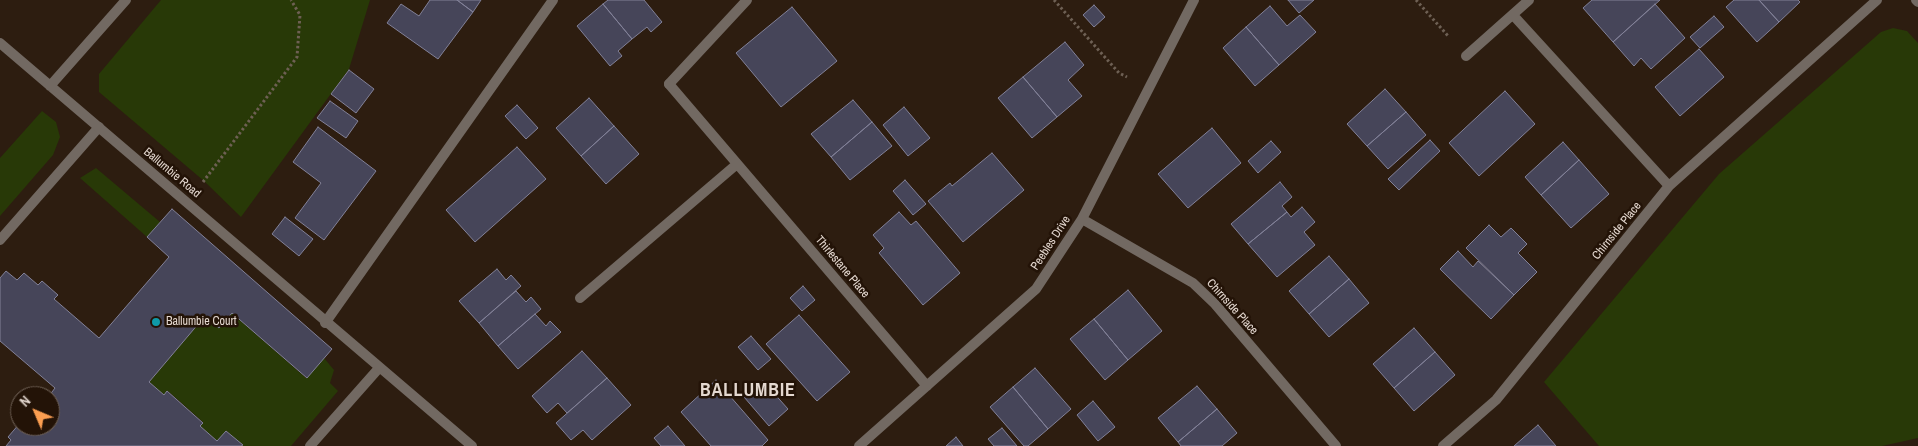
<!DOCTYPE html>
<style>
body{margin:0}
#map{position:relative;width:1918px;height:446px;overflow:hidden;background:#2d1d10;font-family:"Archivo Narrow",sans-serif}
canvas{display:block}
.north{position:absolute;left:10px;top:386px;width:50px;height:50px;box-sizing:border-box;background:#231307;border:1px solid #706257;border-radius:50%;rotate:315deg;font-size:14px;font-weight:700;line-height:20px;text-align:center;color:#e4d8d0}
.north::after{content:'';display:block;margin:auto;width:18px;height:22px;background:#fb9e51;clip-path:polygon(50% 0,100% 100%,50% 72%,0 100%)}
</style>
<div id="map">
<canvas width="1918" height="446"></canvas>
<div class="north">N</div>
</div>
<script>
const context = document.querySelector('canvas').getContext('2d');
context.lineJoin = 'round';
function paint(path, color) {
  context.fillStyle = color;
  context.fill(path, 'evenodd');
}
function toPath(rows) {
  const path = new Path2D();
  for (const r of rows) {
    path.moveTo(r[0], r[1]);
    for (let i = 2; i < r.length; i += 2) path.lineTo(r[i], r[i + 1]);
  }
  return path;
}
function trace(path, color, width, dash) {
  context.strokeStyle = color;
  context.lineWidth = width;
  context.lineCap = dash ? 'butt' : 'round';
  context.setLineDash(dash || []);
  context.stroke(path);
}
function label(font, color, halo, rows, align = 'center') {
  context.font = font + ' "Archivo Narrow",sans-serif';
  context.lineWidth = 5;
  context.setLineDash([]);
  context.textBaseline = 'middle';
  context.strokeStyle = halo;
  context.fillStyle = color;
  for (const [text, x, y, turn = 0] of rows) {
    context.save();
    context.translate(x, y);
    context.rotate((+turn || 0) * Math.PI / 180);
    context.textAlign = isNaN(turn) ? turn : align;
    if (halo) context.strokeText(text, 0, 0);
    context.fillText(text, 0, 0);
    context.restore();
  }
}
const green = toPath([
 [161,0,370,0,349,69,241,217,204,181,99,92,99,74],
 [1893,28,1907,31,1918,43,1918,438,1882,446,1599,446,1544,382,1719,174,1881,32],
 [42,111,56,122,60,137,53,155,0,216,0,158],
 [96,168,160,222,147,237,80,178],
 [232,313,306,378,324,358,334,370,330,383,338,391,291,446,241,446,227,431,217,441,200,426,203,422,168,391,164,395,149,382,205,316,219,328]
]);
const building = toPath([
 [430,0,457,0,473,12,438,59,387,23,401,4,419,16,430,0],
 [457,0,481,0,473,12,457,0],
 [608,0,644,0,662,22,651,32,647,27,632,39,603,4,608,0],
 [1288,0,1314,0,1299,13,1288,0],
 [1592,0,1660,0,1613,42,1583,8,1592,0],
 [1734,0,1759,0,1779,22,1757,42,1726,7,1734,0],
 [1759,0,1798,0,1800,2,1779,22,1759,0],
 [603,4,632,39,618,51,622,56,610,66,577,26,603,4],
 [1655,4,1685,38,1651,69,1641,58,1634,66,1613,42,1655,4],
 [1094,5,1105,17,1094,27,1083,15,1094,5],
 [1270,6,1287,26,1300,15,1316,32,1279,65,1246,27,1270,6],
 [792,7,837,61,781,107,736,53,792,7],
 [1714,16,1724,27,1700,48,1690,37,1714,16],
 [1246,27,1279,65,1255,86,1223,48,1246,27],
 [1065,42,1084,65,1068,80,1082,96,1057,117,1023,77,1065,42],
 [1699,49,1724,77,1680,116,1655,87,1699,49],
 [349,70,374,89,356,113,331,94,349,70],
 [1023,77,1057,117,1032,138,998,98,1023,77],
 [1385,89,1406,112,1367,146,1347,124,1385,89],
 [1505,91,1535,124,1479,176,1449,143,1505,91],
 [589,98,614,126,581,156,556,128,589,98],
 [853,100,872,122,831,157,811,134,853,100],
 [330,101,358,121,346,138,317,118,330,101],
 [517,105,538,128,526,139,505,116,517,105],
 [904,107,930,138,908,156,883,125,904,107],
 [1406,112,1426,135,1388,169,1367,146,1406,112],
 [872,122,892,146,850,180,831,157,872,122],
 [614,126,639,154,606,184,581,156,614,126],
 [318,127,376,171,324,240,295,218,321,183,293,162,318,127],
 [1212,128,1241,163,1188,208,1158,174,1212,128],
 [1430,140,1440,151,1399,190,1388,179,1430,140],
 [1271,141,1281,152,1258,173,1248,161,1271,141],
 [1563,142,1579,160,1541,195,1525,177,1563,142],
 [517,147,546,179,475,242,446,210,517,147],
 [992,153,1024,190,963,242,928,201,950,183,952,186,992,153],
 [1579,160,1609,194,1571,228,1541,195,1579,160],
 [905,180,926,204,913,215,893,191,905,180],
 [1280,182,1292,197,1282,206,1287,212,1248,244,1231,224,1280,182],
 [1302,207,1315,222,1304,232,1315,245,1277,277,1248,244,1287,212,1291,217,1302,207],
 [172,209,332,349,307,378,232,313,219,328,205,316,149,382,164,395,167,391,203,423,200,426,217,441,226,431,243,445,241,446,6,446,11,440,8,437,20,423,20,426,50,426,49,396,55,388,0,341,0,278,6,271,17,280,24,273,38,285,42,281,58,295,54,299,99,338,169,257,147,237,172,209],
 [899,212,911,225,916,221,960,273,923,305,879,253,884,248,873,235,899,212],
 [285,217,313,239,299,256,272,234,285,217],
 [1489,225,1501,237,1511,228,1527,244,1518,253,1537,272,1514,295,1466,248,1489,225],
 [1458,251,1473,267,1478,261,1514,295,1491,319,1440,269,1458,251],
 [1329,256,1349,279,1309,314,1289,291,1329,256],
 [497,269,506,280,511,275,521,286,479,323,459,301,497,269],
 [1349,279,1369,303,1329,337,1309,314,1349,279],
 [803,286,815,300,802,311,790,298,803,286],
 [1128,290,1162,331,1128,360,1094,319,1128,290],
 [516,291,526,302,531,297,541,309,498,346,479,323,516,291],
 [535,314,546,326,550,321,561,332,518,369,498,346,535,314],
 [799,315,850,372,817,401,766,344,799,315],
 [1094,319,1128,360,1105,380,1070,339,1094,319],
 [1414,328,1435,352,1394,388,1373,364,1414,328],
 [751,336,771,359,758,370,738,347,751,336],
 [582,351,607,378,567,413,558,403,547,413,532,396,582,351],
 [1435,352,1455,375,1414,411,1394,388,1435,352],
 [1035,368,1071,409,1048,429,1013,387,1035,368],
 [607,378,631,405,592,440,583,430,571,440,556,423,607,378],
 [716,380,768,440,762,446,711,446,681,412,716,380],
 [763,381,788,409,769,426,744,397,763,381],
 [1197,386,1217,409,1178,442,1158,418,1197,386],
 [1013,387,1048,429,1028,446,1024,446,990,407,1013,387],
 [1093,401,1115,427,1098,441,1077,415,1093,401],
 [1217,409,1237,433,1222,446,1181,446,1178,442,1217,409],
 [1538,425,1556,446,1514,446,1538,425],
 [668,426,685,446,661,446,654,438,668,426],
 [1002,428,1017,446,994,446,988,439,1002,428],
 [956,437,963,446,946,446,956,437]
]);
const path = toPath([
 [1054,0,1119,73,1127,77],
 [1416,0,1449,37],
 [203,182,297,57,300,15,291,0]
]);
const lane = toPath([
 [669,84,747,0],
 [0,240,99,127],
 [325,323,553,0],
 [310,446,379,368]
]);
const street = toPath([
 [1916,0,1918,2],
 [1513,15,1669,186],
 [0,43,472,446],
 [1466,56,1529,0],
 [669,84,927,386],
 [50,86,126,0],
 [1082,219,1193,283,1215,304,1336,446],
 [580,298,737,164],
 [859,446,1036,289,1082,219,1194,0],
 [1443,446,1496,400,1669,186,1877,0]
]);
const markers = [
 [156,322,5,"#0f9aa8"]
];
const streetNames = [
 ["Ballumbie Road",172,173,40],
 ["Chirnside Place",1617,231,-51],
 ["Peebles Drive",1051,243,-57],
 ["Thirlestane Place",842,267,50],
 ["Chirnside Place",1232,307,48]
];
const poiNames = [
 ["Ballumbie Court",166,322]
];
const districtNames = [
 ["BALLUMBIE",748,391]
];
paint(green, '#283907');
paint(building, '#464559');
trace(building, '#828198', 1);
trace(path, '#6e6054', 3, [2.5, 2.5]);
trace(lane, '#726962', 10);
trace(street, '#726962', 10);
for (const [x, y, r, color] of markers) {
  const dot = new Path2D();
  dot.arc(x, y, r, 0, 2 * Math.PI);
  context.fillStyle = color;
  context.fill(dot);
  trace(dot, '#231307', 2);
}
label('12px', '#e4d8d0', '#231307', streetNames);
label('12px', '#e4d8d0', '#231307', poiNames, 'left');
context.letterSpacing = '1px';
label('bold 18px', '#e4d8d0', '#231307', districtNames);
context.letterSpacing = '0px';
</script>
